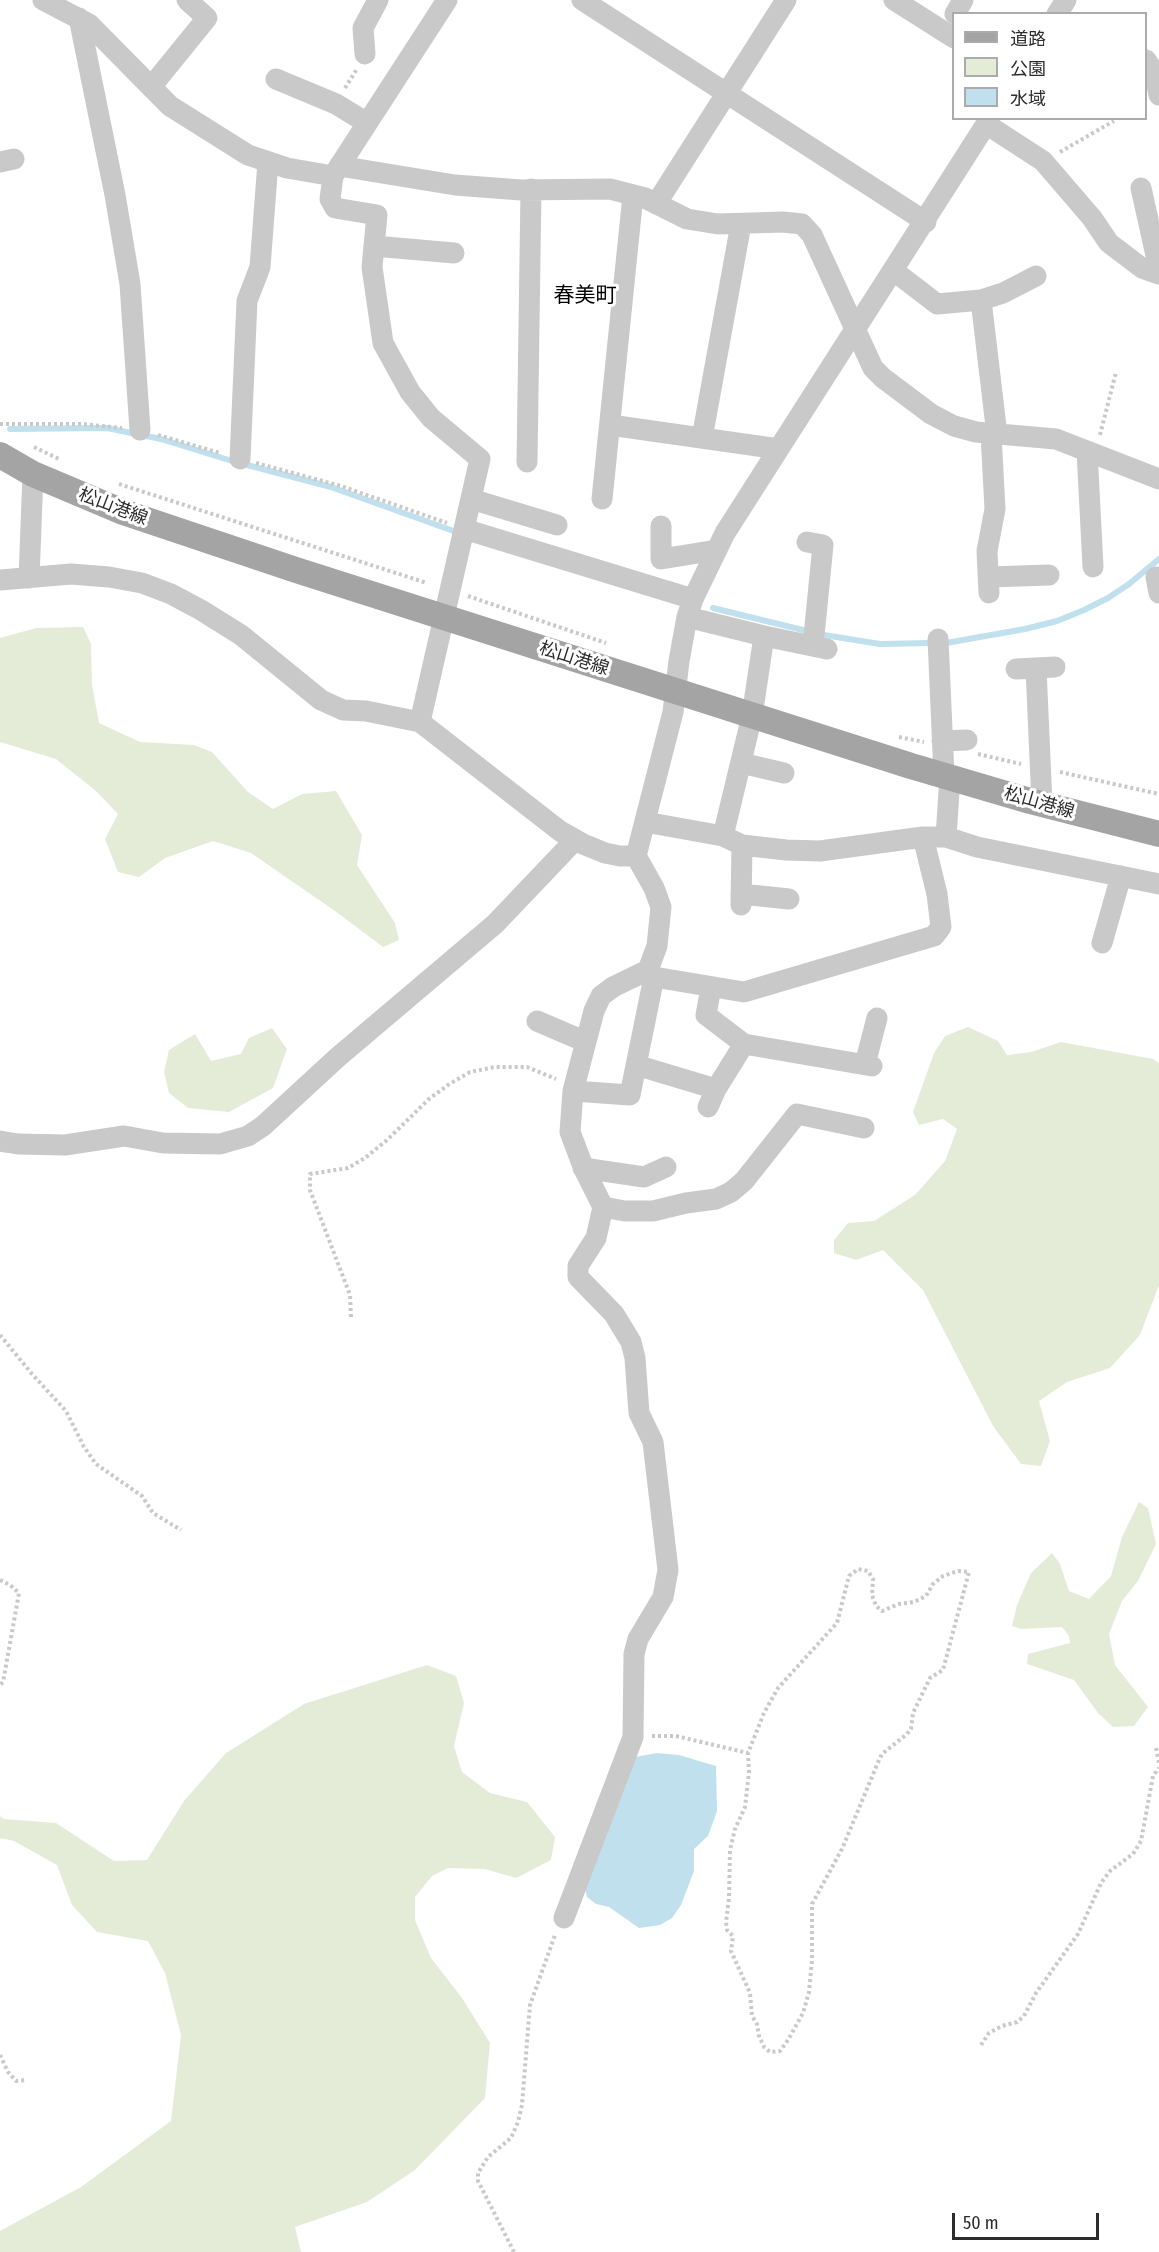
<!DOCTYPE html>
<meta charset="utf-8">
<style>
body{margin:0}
#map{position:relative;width:1159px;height:2252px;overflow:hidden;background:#fff;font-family:"Fira Sans Condensed","Noto Sans JP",sans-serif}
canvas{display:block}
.legend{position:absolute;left:952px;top:12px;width:195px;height:108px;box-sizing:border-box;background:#fff;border:2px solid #ababab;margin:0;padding:8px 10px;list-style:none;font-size:18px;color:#2c2c2c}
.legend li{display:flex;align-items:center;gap:12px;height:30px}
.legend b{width:30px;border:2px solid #ababab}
.scale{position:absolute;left:952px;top:2213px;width:147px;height:27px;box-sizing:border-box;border:3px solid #2c2c2c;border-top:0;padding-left:8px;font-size:18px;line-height:21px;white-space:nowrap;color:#2c2c2c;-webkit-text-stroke:4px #fff;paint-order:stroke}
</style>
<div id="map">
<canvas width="1159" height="2252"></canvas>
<ul class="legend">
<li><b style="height:8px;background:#a4a4a4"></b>道路</li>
<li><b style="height:16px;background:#e4ecd7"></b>公園</li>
<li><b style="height:16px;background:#c1e0ee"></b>水域</li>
</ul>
<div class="scale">50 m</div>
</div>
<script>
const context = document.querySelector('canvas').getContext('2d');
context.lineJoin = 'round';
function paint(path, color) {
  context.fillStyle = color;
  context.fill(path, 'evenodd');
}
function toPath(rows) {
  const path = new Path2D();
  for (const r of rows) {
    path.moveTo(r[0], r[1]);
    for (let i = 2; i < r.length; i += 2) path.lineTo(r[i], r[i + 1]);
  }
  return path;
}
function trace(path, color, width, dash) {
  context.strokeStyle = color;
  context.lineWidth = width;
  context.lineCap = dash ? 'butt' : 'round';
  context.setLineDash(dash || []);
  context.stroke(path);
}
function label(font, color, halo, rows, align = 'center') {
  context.font = font + ' "Fira Sans Condensed","Noto Sans JP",sans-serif';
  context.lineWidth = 6;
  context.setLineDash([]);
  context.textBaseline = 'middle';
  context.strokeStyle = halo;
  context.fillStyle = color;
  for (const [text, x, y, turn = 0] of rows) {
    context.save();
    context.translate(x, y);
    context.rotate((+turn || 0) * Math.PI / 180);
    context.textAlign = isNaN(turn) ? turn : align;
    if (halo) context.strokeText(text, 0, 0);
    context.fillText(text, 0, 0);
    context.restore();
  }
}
const green = toPath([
 [83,627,91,644,92,685,99,723,140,742,194,745,212,752,248,792,273,809,302,794,336,791,362,835,357,865,395,923,399,940,383,947,335,911,251,853,213,841,165,858,139,877,118,872,105,839,118,814,96,791,56,759,0,742,0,638,36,628],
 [968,1027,998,1041,1007,1055,1031,1052,1061,1042,1153,1059,1159,1063,1159,1285,1140,1335,1110,1368,1067,1382,1039,1401,1050,1441,1041,1466,1021,1464,993,1426,923,1290,883,1250,856,1260,834,1253,834,1240,848,1223,874,1221,915,1195,945,1161,957,1129,943,1119,919,1125,913,1112,934,1053,945,1036],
 [272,1028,287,1049,273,1088,229,1112,188,1108,169,1093,164,1072,169,1050,195,1034,211,1061,241,1054,249,1038],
 [1139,1502,1148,1508,1156,1544,1138,1581,1122,1601,1109,1634,1115,1665,1148,1707,1134,1726,1113,1727,1098,1713,1074,1680,1027,1664,1028,1654,1070,1643,1069,1636,1062,1627,1021,1629,1012,1626,1017,1605,1031,1573,1052,1553,1060,1564,1069,1591,1089,1599,1111,1576,1122,1537],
 [427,1665,456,1676,464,1703,454,1746,462,1772,490,1793,527,1802,555,1837,551,1860,516,1878,485,1869,448,1868,432,1876,415,1897,415,1920,431,1958,462,1998,490,2043,485,2098,415,2170,367,2202,295,2227,301,2252,0,2252,0,2231,81,2187,171,2121,181,2035,165,1973,148,1941,97,1932,72,1905,57,1865,14,1841,0,1838,0,1816,4,1819,56,1823,114,1861,147,1860,184,1801,226,1753,304,1704]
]);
const water = toPath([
 [657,1753,679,1755,716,1766,717,1811,708,1836,694,1849,694,1871,681,1905,672,1918,660,1925,639,1928,609,1907,596,1904,587,1897,585,1889,635,1757]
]);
const stream = toPath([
 [10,429,107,428,161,439,232,461,331,487,459,533],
 [713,608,807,631],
 [824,635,880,644,930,643],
 [946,643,1025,629,1057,621,1084,610,1108,598,1129,584,1159,559]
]);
const path = toPath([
 [345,88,357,69],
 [1060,152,1114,121],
 [0,424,82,424,122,428],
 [158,435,220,453],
 [1100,435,1116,372],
 [34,447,59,459],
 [256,463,341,486,447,523],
 [119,484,427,583],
 [468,596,606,643],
 [899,737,924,742],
 [978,754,1021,764],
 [1060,772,1159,794],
 [351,1317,350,1295,310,1190,310,1174,348,1168,365,1158,387,1140,429,1099,448,1085,470,1072,495,1067,527,1067,556,1079],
 [0,1335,32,1374,66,1411,84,1447,96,1464,142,1496,153,1513,181,1530],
 [0,1580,10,1585,19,1593,3,1682,0,1685],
 [652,1736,676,1736,748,1753,764,1713,778,1688,837,1623,849,1576,858,1569,868,1571,873,1579,872,1595,876,1606,882,1611,899,1604,914,1602,926,1596,933,1584,943,1576,958,1571,969,1572,943,1670,930,1678,913,1713,911,1729,907,1734,882,1754,879,1760,842,1849,812,1904,812,1960,809,1992,803,2013,788,2040,780,2051,770,2052,764,2047,759,2036,757,2024,752,2016,750,1993,731,1951,733,1936,727,1930,726,1922,729,1898,730,1850,735,1829,745,1807,749,1772,748,1753],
 [1156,1748,1159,1763],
 [981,2045,989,2033,1002,2026,1017,2022,1024,2016,1036,1993,1078,1934,1101,1883,1110,1871,1133,1854,1141,1841,1153,1776,1159,1768],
 [0,2055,8,2072,16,2081,27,2080],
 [514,2252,478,2181,478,2173,488,2157,511,2138,518,2122,522,2105,530,2005,555,1935]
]);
const minor = toPath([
 [43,0,89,24,170,106,248,155,287,168,333,176],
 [582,0,926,222],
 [894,0,954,38],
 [955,14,963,0],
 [1057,14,1066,0],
 [79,18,115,195,130,284,140,430],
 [365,54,363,28,378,0],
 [1146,60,1155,74,1159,95],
 [276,79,336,104,367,123],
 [151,87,207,18,187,0],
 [986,124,1043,161,1092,218,1109,243,1142,268,1159,274],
 [0,162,14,159],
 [339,166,455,185,521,190,610,189,645,198,687,219,718,224,783,222,802,224,812,235,873,368,883,378,931,414,954,426,976,432,1056,439,1159,479],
 [1141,188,1159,269],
 [656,204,786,0],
 [374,246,454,253],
 [894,271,937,304,981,300,1003,293,1036,276],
 [981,300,997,435],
 [610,425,779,449],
 [702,438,741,224],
 [1087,451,1093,567],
 [240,459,247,301,260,267,268,162],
 [527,462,531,189],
 [471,499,557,525],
 [602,499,633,195],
 [661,526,661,559,717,550],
 [464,529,693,599],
 [807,542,823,545,813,646],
 [989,577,1049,575],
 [1156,577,1159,593],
 [29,578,33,474],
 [0,580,71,574,109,577,142,583,171,594,201,610,241,635,321,700,343,710,366,711,420,722,560,831,583,844,605,853,620,856,636,856],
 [989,593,987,551,995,509,991,434],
 [687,617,764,636,827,649],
 [938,639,944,775],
 [1036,668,1042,804],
 [1016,669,1055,667],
 [420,722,480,459,431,418,410,392,383,343,372,267,377,215,335,208,330,199,333,176,447,0],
 [942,741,967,740],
 [741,763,784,773],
 [645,822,723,836,742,845,786,850,820,851,923,837,946,837,977,847,1159,884],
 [723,836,752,716,764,636],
 [946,837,950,777],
 [741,894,789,899],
 [741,905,742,845],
 [1102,943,1121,876],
 [648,970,654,977,744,992,934,936,941,927,937,894,923,837],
 [711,987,706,1015,744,1044,872,1066],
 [537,1021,586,1042],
 [865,1064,877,1018],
 [636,1065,716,1089],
 [573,1091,630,1095,654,977],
 [708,1107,716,1089,744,1044],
 [0,1141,18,1144,65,1145,124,1136,163,1143,220,1144,248,1136,263,1126,338,1057,495,924,575,840],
 [583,1168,644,1177,666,1167],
 [603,1207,625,1211,653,1211,686,1203,716,1199,731,1192,744,1181,797,1114,864,1128],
 [564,1918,633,1737,634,1654,638,1639,663,1597,668,1570,653,1442,639,1413,635,1358,631,1342,614,1314,578,1277,578,1266,596,1238,603,1207,584,1169,570,1132,573,1091,594,1011,601,996,613,987,648,970,657,946,661,907,654,888,636,856,673,712,679,661,687,617,693,599,725,533,990,118]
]);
const major = toPath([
 [0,455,33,474,123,512,296,570,911,766,1030,801,1159,834]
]);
const streetNames = [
 ["松山港線",113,507,21],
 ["松山港線",574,659,18],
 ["松山港線",1039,803,16]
];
const quarterNames = [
 ["春美町",585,296]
];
paint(green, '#e4ecd7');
paint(water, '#c1e0ee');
trace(stream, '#c1e0ee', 6);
trace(path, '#c9c9c9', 4, [3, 3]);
trace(minor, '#c9c9c9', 21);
trace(major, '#a4a4a4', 26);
label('18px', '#2c2c2c', '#fff', streetNames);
label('21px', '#000', '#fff', quarterNames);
</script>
